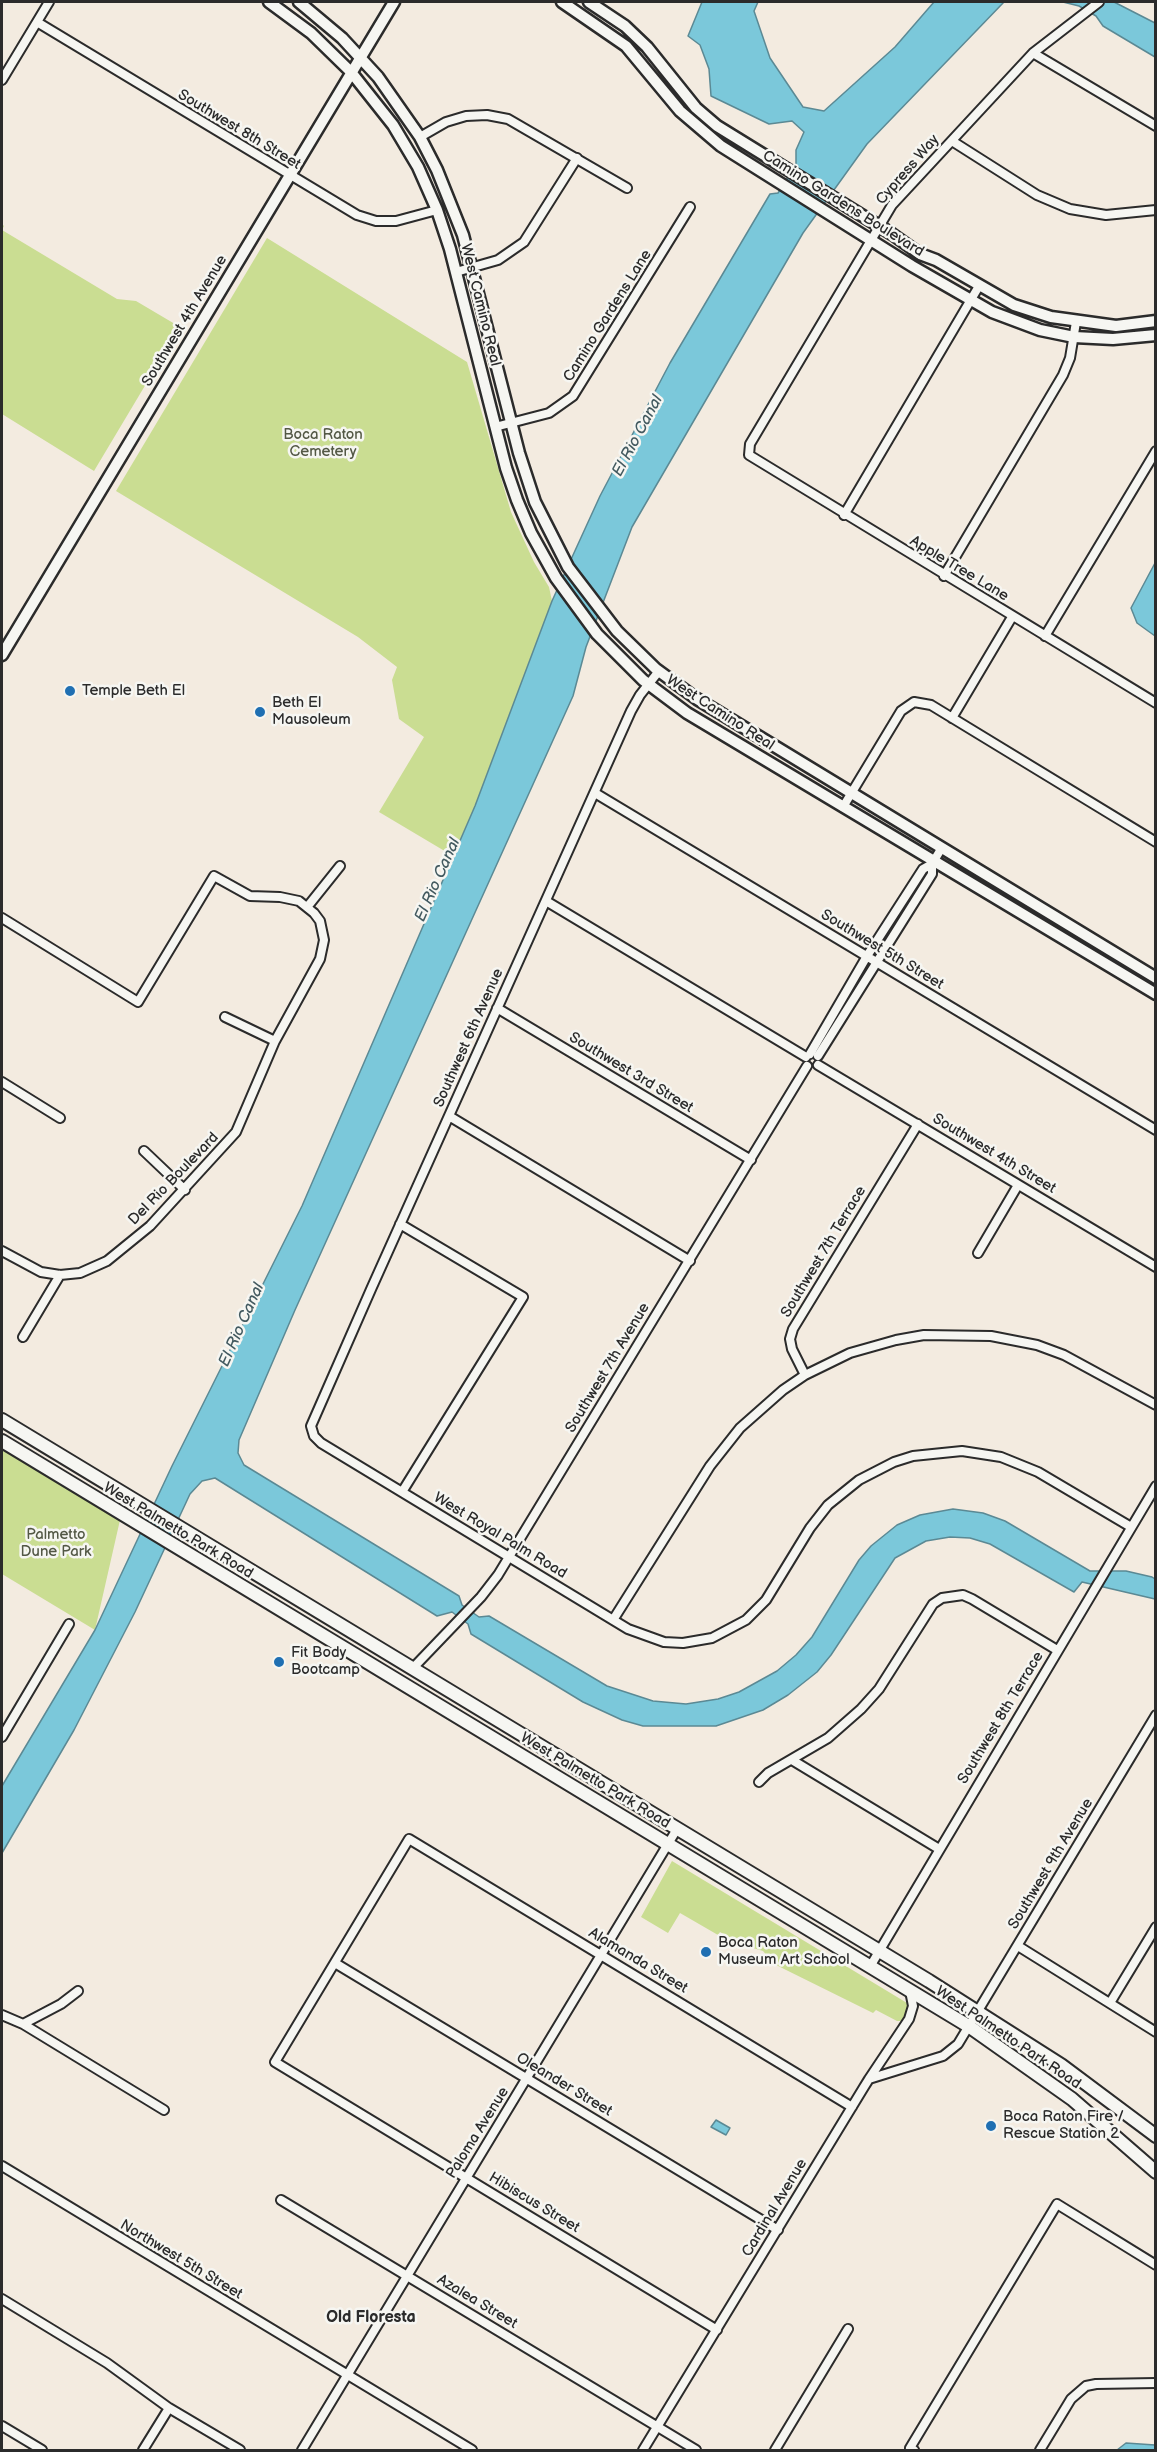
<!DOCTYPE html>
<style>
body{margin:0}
#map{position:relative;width:1157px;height:2452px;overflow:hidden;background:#f3ebe0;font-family:"Balsamiq Sans",sans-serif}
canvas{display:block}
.frame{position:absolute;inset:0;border:3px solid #2b2b2b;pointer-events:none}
</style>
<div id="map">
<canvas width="1157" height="2452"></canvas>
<div class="frame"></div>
</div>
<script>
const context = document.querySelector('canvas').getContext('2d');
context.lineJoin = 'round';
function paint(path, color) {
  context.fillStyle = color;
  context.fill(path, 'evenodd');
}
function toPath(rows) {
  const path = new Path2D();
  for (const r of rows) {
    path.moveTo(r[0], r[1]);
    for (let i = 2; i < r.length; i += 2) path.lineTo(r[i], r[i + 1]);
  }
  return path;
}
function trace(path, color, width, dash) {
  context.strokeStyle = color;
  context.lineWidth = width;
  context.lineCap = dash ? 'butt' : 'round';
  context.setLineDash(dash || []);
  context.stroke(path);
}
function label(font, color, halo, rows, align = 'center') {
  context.font = font + ' "Balsamiq Sans",sans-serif';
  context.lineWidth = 5;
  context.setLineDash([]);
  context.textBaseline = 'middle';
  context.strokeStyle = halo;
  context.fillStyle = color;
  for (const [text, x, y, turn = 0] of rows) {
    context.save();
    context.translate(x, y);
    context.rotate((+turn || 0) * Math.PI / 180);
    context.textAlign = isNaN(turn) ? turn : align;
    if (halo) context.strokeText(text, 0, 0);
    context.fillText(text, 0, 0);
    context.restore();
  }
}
const green = toPath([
 [2,224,4,226,2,230,117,299,136,301,180,327,94,471,2,414],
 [267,238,467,362,511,512,534,562,549,587,552,601,475,806,453,856,379,812,424,737,399,719,392,680,397,667,358,637,116,491],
 [2,1447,120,1520,95,1630,2,1574],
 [672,1861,907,2003,908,2013,903,2021,897,2021,876,2010,873,2013,774,1964,763,1951,743,1945,720,1932,718,1935,680,1913,668,1933,641,1917]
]);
const water = toPath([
 [702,2,758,2,754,11,770,58,803,107,824,111,895,47,934,2,1004,2,867,144,803,233,632,527,586,647,573,696,295,1310,239,1440,238,1453,244,1465,459,1596,462,1605,479,1617,489,1616,607,1686,653,1701,686,1704,718,1699,739,1692,777,1671,796,1655,812,1637,859,1560,871,1546,897,1525,920,1515,953,1509,983,1513,1005,1521,1090,1571,1126,1571,1152,1577,1155,1579,1155,1599,1082,1582,1074,1592,990,1544,970,1538,950,1537,926,1541,895,1558,831,1655,817,1672,788,1695,763,1710,716,1726,643,1726,622,1720,583,1702,471,1634,468,1624,452,1612,437,1616,215,1478,202,1481,190,1494,135,1612,74,1730,2,1853,2,1786,95,1630,172,1466,302,1206,475,806,552,601,600,496,670,363,770,194,778,193,796,164,796,150,804,132,792,121,769,124,711,96,709,69,700,45,688,36,702,2],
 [1063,2,1114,2,1155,23,1155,57,1103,26,1096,16,1079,6,1063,2],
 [1155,563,1155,636,1137,623,1131,608,1155,563],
 [716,2120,730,2128,726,2135,711,2127,716,2120],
 [1126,2443,1155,2445,1155,2450,1117,2450,1126,2443]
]);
const street = toPath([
 [1099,2,1033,53,892,205,750,444,749,455,1156,703],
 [37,22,357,215,376,221,396,221,437,210],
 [1033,53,1156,126],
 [2,80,49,2],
 [420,137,446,122,466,116,487,115,508,119,627,188],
 [952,141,1037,195,1070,209,1106,215,1156,210],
 [456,272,498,260,524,242,577,158],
 [495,427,549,413,573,396,690,207],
 [844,515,979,286],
 [944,576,1063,375,1070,358,1076,322],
 [1045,636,1156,451],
 [659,671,640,695,631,711,372,1287,311,1426,314,1436,321,1443,628,1629,664,1642,683,1643,712,1638,746,1620,766,1600,810,1528,828,1505,859,1480,894,1462,913,1456,962,1451,1001,1457,1038,1472,1131,1527],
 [952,718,1012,617],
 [595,793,1156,1130],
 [843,807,901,711,914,702,931,705,1156,842],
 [546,901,806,1057],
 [308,906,340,866],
 [2,918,138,1002,214,876,250,896,280,897,299,901,314,913,320,921,324,940,320,959,275,1041,236,1132,150,1226,107,1261,80,1273,60,1275,41,1272,2,1251],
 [497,1008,751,1160],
 [225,1017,275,1041],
 [810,1054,867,956,923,869,932,864],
 [818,1056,932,874,932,864,941,849],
 [818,1065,1156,1267],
 [2,1082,60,1118],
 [449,1116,690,1261],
 [144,1151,185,1190],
 [400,1224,523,1297,402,1492],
 [978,1253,1018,1185],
 [23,1337,60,1275],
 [805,1375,792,1349,790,1339,793,1329,918,1124],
 [613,1620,710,1466,740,1428,783,1390,805,1375,850,1353,896,1340,924,1335,991,1336,1037,1345,1064,1355,1156,1405],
 [412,1669,481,1597,498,1575,807,1066],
 [2,1737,69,1624],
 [792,1760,939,1849],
 [759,1782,768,1773,828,1738,861,1709,879,1689,933,1604,942,1598,963,1595,972,1599,1057,1650],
 [1018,1946,1156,2032],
 [335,1963,778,2230],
 [871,1965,1156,1486],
 [1110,2003,1156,1927],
 [2,2015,23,2024,61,2004,78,1991],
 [23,2024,164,2110],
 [869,2079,909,2019,913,2006,910,1991],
 [2,2166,472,2450],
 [281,2200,696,2450],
 [2,2299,107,2363,169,2408,240,2450],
 [717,2330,275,2062,409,1839,852,2107],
 [2,2426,42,2450],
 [143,2450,169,2408],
 [302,2450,677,1829],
 [643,2450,864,2087,869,2079,943,2056,958,2044,1156,1715],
 [775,2450,848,2329],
 [914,2450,910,2448,1057,2204,1156,2265],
 [1040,2450,1071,2399,1086,2386,1096,2384,1156,2383]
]);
const secondary = toPath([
 [269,2,311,33,351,72,393,125,418,167,437,210,450,249,506,468,517,500,531,533,556,578,597,634,643,680,687,713,1156,994],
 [299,2,342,38,378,77,420,137,437,170,463,235,519,453,535,502,568,567,617,631,656,669,697,699,1156,978],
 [562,2,626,46,680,111,721,146,912,266,992,312,1040,330,1074,337,1113,339,1156,335],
 [589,2,625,26,647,47,696,108,717,126,892,234,920,254,936,260,1014,305,1051,317,1116,326,1156,321],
 [2,655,394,2]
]);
const primary = toPath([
 [2,1420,929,1981,1061,2065,1156,2136],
 [2,1441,970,2027,1072,2099,1156,2172]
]);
const markers = [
 [70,691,6,"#1f6fb2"],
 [260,712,6,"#1f6fb2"],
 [279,1662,6,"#1f6fb2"],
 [706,1952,6,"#1f6fb2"],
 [991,2126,6,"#1f6fb2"]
];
const streetNames = [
 ["Southwest 8th Street",239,130,31],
 ["Cypress Way",908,170,-49],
 ["Camino Gardens Boulevard",843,204,32],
 ["West Camino Real",480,305,76],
 ["Camino Gardens Lane",608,316,-58],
 ["Southwest 4th Avenue",185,321,-59],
 ["Apple Tree Lane",959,569,31],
 ["West Camino Real",720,713,33],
 ["Southwest 5th Street",882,950,31],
 ["Southwest 6th Avenue",469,1038,-66],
 ["Southwest 3rd Street",631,1073,31],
 ["Southwest 4th Street",994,1154,31],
 ["Del Rio Boulevard",174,1179,-46],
 ["Southwest 7th Terrace",824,1252,-59],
 ["Southwest 7th Avenue",608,1368,-59],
 ["West Palmetto Park Road",178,1531,31],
 ["West Royal Palm Road",500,1536,31],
 ["Southwest 8th Terrace",1001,1718,-59],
 ["West Palmetto Park Road",595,1781,31],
 ["Southwest 9th Avenue",1051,1864,-59],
 ["Alamanda Street",638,1961,31],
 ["West Palmetto Park Road",1008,2038,34],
 ["Oleander Street",564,2085,31],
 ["Paloma Avenue",478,2133,-58],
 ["Hibiscus Street",534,2203,31],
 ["Cardinal Avenue",775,2208,-59],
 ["Northwest 5th Street",181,2260,31],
 ["Azalea Street",477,2302,31]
];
const parkNames = [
 ["Boca Raton",323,435],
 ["Cemetery",323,452],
 ["Palmetto",56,1535],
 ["Dune Park",56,1552]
];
const poiNames = [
 ["Temple Beth El",82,691],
 ["Beth El",272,703],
 ["Mausoleum",272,720],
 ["Fit Body",291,1653],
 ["Bootcamp",291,1670],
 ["Boca Raton",718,1943],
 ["Museum Art School",718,1960],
 ["Boca Raton Fire /",1003,2117],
 ["Rescue Station 2",1003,2134]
];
const waterNames = [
 ["El Rio Canal",638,436,-62],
 ["El Rio Canal",438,880,-66],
 ["El Rio Canal",242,1325,-66]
];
const neighbourhoodNames = [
 ["Old Floresta",371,2318]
];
paint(green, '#cadd92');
paint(water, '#7bc8da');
trace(water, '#5b8994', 1.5);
trace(street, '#2b2b2b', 12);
trace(secondary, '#2b2b2b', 15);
trace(primary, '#2b2b2b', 16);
trace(street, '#f6f6f2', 8);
trace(secondary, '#f6f6f2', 10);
trace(primary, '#f6f6f2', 12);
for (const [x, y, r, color] of markers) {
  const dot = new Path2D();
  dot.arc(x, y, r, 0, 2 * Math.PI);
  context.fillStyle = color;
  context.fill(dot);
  trace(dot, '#f6f6f2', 2);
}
label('15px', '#2b2b2b', '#f6f6f2', streetNames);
label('15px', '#535845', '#f6f6f2', parkNames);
label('15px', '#2b2b2b', '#f6f6f2', poiNames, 'left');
label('italic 16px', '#435a60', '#f6f6f2', waterNames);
label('bold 16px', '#2b2b2b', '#f6f6f2', neighbourhoodNames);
</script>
